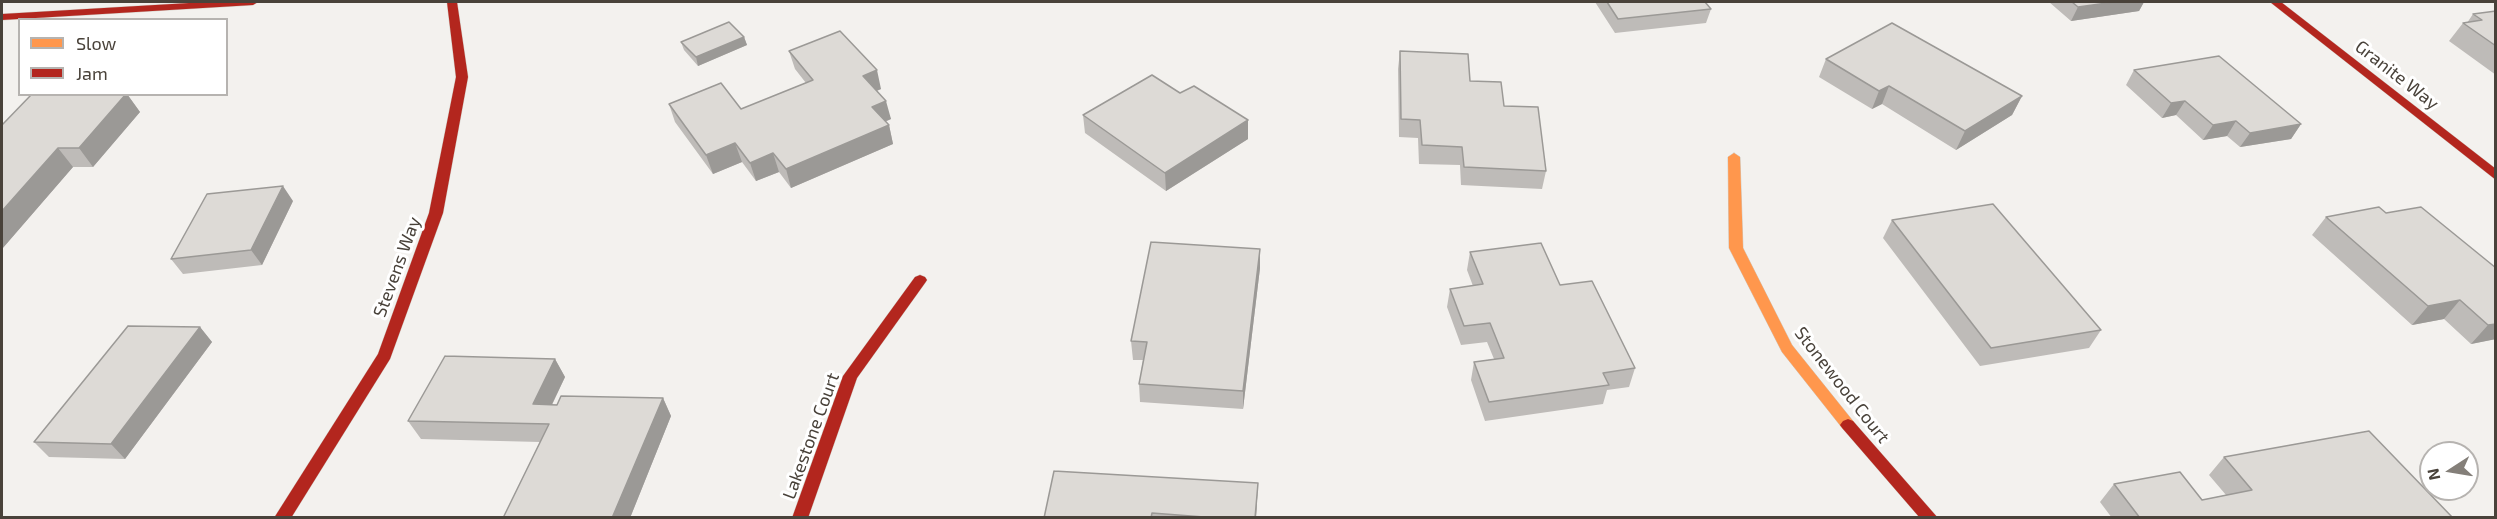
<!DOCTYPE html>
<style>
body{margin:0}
#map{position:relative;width:2497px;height:519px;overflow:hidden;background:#f3f1ee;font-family:"Exo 2",sans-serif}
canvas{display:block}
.frame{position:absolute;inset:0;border:3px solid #49423a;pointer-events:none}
.legend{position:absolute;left:18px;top:18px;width:210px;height:78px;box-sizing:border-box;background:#fff;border:2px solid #b6b3b0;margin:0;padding:8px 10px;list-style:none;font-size:18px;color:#49423a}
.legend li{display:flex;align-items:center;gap:12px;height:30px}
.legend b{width:30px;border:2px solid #b6b3b0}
.north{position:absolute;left:2419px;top:441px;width:60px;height:60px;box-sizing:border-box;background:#fff;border:2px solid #b6b3b0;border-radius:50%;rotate:258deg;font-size:16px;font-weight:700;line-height:24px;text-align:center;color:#49423a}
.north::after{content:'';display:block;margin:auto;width:21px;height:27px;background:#847f79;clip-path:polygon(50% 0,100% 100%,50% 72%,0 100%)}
</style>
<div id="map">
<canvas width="2497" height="519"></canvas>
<div class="frame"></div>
<ul class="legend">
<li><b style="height:8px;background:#ff974d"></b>Slow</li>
<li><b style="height:8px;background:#b3261e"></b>Jam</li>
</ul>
<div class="north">N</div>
</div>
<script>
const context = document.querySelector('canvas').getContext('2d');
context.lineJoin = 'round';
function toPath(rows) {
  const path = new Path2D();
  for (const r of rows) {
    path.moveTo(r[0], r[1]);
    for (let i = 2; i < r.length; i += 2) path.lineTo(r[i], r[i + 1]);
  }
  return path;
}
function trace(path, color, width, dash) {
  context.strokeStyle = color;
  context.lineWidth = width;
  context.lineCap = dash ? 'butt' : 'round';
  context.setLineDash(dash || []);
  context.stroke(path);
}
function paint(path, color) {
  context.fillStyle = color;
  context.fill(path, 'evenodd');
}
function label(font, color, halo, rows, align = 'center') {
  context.font = font + ' "Exo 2",sans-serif';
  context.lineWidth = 6;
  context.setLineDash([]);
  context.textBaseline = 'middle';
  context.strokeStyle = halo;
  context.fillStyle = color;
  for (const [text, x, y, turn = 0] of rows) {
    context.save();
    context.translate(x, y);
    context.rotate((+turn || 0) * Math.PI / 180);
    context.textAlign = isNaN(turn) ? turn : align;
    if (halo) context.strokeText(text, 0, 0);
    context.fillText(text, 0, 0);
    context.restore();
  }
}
const slow = toPath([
 [1734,153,1740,157,1743,248,1792,345,1853,421,1856,425,1853,429,1848,431,1843,429,1782,352,1729,248,1728,157,1734,153]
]);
const jam = toPath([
 [206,2,258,2,253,5,2,20,2,14,206,2],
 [447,2,457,2,468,77,443,213,390,359,291,518,274,518,378,354,429,213,456,77,447,2],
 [2270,2,2281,2,2496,169,2496,180,2270,2],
 [920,275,925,277,927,280,925,283,857,378,808,518,792,518,843,376,915,277,920,275],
 [1848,419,1853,421,1938,518,1920,518,1843,429,1840,425,1843,421,1848,419]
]);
const wall = toPath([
 [1595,2,1705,2,1711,9,1706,23,1615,33],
 [2049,2,2144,2,2139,11,2071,21],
 [2496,11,2496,75,2449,41,2463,23,2467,23,2473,14],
 [744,37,747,45,698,66,684,50,681,42],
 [789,51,881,89,877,91,891,119,885,122,889,125,893,144,791,188,779,172,756,181,742,162,713,174,675,122,669,104,741,109,806,83,795,69],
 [1400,51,1470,81,1504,106,1546,171,1542,189,1461,185,1460,165,1419,164,1418,138,1399,137,1398,69],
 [1826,59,2022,96,2012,115,1956,150,1882,104,1872,109,1819,77],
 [2134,70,2301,124,2291,139,2240,147,2227,136,2203,140,2176,115,2162,118,2126,85],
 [127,94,140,112,93,167,73,167,2,249,31,95],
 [1083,115,1248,139,1166,191,1085,133],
 [293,201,262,265,183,274,171,259],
 [2386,213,2496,268,2496,339,2471,344,2444,319,2412,325,2312,235,2326,217],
 [1892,220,2101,330,2089,348,1980,366,1883,238],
 [1470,252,1560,285,1635,368,1629,387,1607,390,1603,404,1485,421,1471,380,1474,362,1494,359,1487,342,1461,345,1447,307,1450,289,1473,286,1467,270],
 [1260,268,1243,409,1140,402,1139,384,1143,360,1133,360,1131,341],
 [200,327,212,342,125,459,49,457,34,442],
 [555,359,565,377,552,405,663,398,671,416,630,518,503,518,540,442,421,439,408,421],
 [2224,457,2453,518,2112,518,2100,502,2114,484,2202,500,2226,495,2209,475],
 [1258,483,1256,518,1044,518]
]);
const shadedWall = toPath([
 [2114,2,2144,2,2139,11,2071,21,2078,7],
 [744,37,747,45,698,66,696,57],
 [877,70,881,89,868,94,863,76],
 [1889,86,1882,104,1872,109,1879,91],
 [126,94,127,94,140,112,93,167,79,148],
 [2022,96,2012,115,1956,150,1965,131],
 [886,101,891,119,876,125,872,107],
 [2185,101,2176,115,2162,118,2171,103],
 [1248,120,1248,139,1166,191,1165,173],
 [2236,121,2227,136,2203,140,2213,125],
 [2301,124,2291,139,2240,147,2250,133],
 [889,125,893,144,791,188,786,169],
 [735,143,742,162,713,174,706,155],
 [58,148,73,167,2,249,2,211],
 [773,153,779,172,756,181,750,163],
 [283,186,293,201,262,265,251,250],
 [1260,249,1260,268,1243,409,1243,391],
 [2460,300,2444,319,2412,325,2428,306],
 [2496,324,2496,339,2471,344,2488,325],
 [200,327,212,342,125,459,111,444],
 [555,359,565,377,543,423,533,404],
 [663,398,671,416,630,518,612,518],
 [1258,483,1256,518,1255,518]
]);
const building = toPath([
 [1607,2,1705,2,1711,9,1618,19,1607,2],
 [2072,2,2114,2,2078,7,2072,2],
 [2496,11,2496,46,2463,23,2482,20,2473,14,2496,11],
 [729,22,744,37,696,57,681,42,729,22],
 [1892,23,2022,96,1965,131,1889,86,1879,91,1826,59,1892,23],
 [840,31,877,70,863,76,886,101,872,107,889,125,786,169,773,153,750,163,735,143,706,155,669,104,721,83,741,109,813,80,789,51,840,31],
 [1400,51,1468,54,1470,81,1501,82,1504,106,1538,107,1546,171,1464,167,1462,147,1422,145,1420,120,1401,119,1400,51],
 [2219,56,2301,124,2250,133,2236,121,2213,125,2185,101,2171,103,2134,70,2219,56],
 [1152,75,1180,93,1194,86,1248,120,1165,173,1083,115,1152,75],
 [126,94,79,148,58,148,2,211,2,125,31,95,126,94],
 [283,186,251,250,171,259,207,194,283,186],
 [1993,204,2101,330,1991,348,1892,220,1993,204],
 [2379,207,2386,213,2421,207,2496,268,2496,324,2488,325,2460,300,2428,306,2326,217,2379,207],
 [1151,242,1260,249,1243,391,1139,384,1147,342,1131,341,1151,242],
 [1541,243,1560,285,1592,281,1635,368,1603,373,1609,385,1489,402,1474,362,1504,358,1490,323,1464,326,1450,289,1483,284,1470,252,1541,243],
 [128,326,200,327,111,444,34,442,128,326],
 [445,356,555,359,533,404,557,405,561,396,663,398,612,518,503,518,549,424,408,421,445,356],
 [2369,431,2453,518,2140,518,2114,484,2180,472,2202,500,2252,490,2224,457,2369,431],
 [1054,471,1258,483,1255,518,1217,518,1152,513,1151,518,1044,518,1054,471]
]);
const streetNames = [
 ["Granite Way",2397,75,38],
 ["Stevens Way",397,267,-70],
 ["Stonewood Court",1842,385,52],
 ["Lakestone Court",811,436,-70]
];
trace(slow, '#d1cdc5', 1);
trace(jam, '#d1cdc5', 1);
paint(slow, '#ff974d');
paint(jam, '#b3261e');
paint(wall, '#bebbb8');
paint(shadedWall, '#9b9996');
paint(building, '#dddad6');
trace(building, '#9b9996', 1.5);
label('18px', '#49423a', '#fff', streetNames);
</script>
